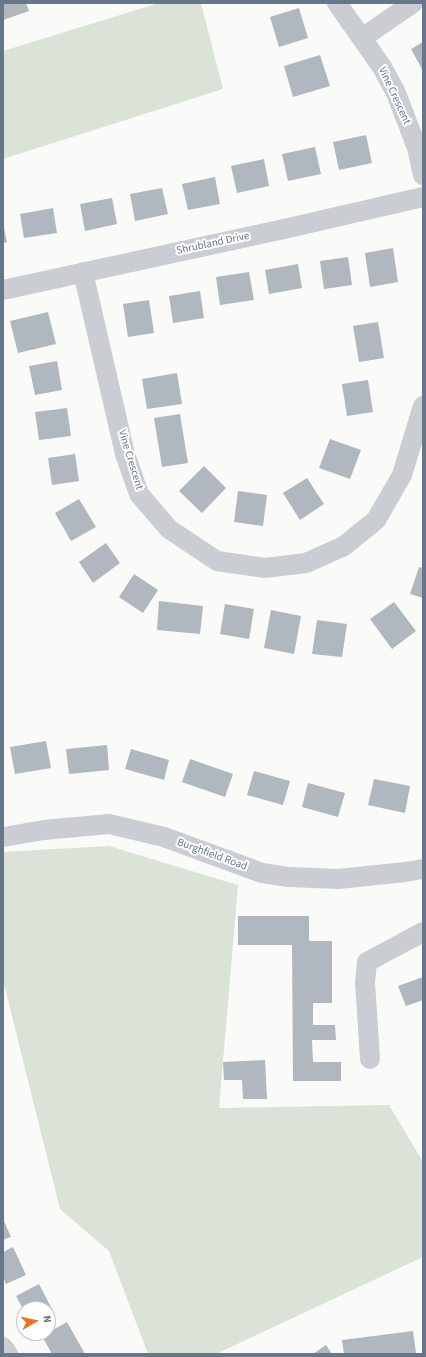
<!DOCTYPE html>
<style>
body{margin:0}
#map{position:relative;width:426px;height:1357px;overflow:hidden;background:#fafaf8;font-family:"Source Sans 3",sans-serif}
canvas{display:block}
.frame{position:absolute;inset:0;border:4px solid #67768b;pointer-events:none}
.north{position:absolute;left:16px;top:1301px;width:40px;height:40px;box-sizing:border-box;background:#fff;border:1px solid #c2c8d1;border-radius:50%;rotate:81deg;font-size:11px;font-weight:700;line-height:16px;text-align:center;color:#67768b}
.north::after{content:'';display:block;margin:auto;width:14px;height:18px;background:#ef7023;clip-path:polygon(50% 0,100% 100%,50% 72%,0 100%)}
</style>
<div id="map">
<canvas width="426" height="1357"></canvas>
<div class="frame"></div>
<div class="north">N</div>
</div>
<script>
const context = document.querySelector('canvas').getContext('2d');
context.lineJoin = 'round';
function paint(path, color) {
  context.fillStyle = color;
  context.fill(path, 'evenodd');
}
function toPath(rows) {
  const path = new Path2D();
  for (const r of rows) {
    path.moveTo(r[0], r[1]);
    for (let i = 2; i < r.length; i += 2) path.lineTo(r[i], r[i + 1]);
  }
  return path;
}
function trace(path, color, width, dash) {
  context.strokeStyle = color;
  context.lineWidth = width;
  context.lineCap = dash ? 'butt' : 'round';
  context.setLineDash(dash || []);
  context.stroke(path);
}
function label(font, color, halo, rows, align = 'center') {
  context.font = font + ' "Source Sans 3",sans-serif';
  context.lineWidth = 4;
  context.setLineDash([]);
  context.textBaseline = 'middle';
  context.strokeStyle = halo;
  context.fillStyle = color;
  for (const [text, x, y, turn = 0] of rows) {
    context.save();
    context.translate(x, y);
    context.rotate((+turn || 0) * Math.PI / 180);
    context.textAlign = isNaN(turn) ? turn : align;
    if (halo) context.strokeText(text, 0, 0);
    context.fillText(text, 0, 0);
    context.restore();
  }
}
const green = toPath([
 [159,3,201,3,223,89,3,159,3,51],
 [109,846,238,885,219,1108,389,1105,423,1162,423,1257,216,1354,148,1354,109,1251,60,1209,3,980,3,852]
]);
const building = toPath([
 [3,3,26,3,29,11,3,20],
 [299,8,308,38,279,47,270,17],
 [423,42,423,71,411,49],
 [320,55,330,86,293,97,284,66],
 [366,135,372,163,339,170,333,142],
 [315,147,321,174,288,181,282,154],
 [264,159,269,186,237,193,231,166],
 [215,177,220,204,188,210,182,184],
 [162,188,168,214,135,221,130,194],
 [112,198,117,224,85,231,80,204],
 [53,208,57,233,24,238,20,214],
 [3,223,7,242,3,243],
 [393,248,398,282,370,287,365,253],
 [348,257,352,285,324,289,320,261],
 [298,264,302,288,269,294,265,270],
 [249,272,254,300,220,305,216,277],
 [200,291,204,318,173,323,169,296],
 [149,300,154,333,128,337,123,304],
 [48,312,56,344,18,353,10,321],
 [378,322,384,358,359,362,353,326],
 [57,361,62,390,35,395,29,366],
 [177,373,182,404,147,409,142,379],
 [368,380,373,412,347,416,342,384],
 [67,408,71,436,39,440,35,412],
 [180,414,188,463,162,467,154,418],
 [330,439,361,450,350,479,319,468],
 [75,454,79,481,52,485,48,458],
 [204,466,226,488,202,513,179,491],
 [307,478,324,504,300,520,283,493],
 [238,491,267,495,263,526,234,522],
 [79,499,96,527,71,541,55,513],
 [106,543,120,563,93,583,79,562],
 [419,567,423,568,423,598,410,594],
 [134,574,158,590,143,613,119,597],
 [159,601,203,606,200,634,157,630],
 [394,602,416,631,392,649,370,619],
 [225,604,254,609,249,639,220,634],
 [271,610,301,616,294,654,264,648],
 [317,620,347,624,342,657,312,654],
 [46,741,51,768,15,774,10,747],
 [107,745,109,770,69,774,66,749],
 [131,749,169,760,164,780,125,769],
 [190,759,233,774,225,797,182,782],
 [254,771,290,781,283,805,247,795],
 [374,779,410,786,405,813,368,805],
 [308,783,345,793,338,817,302,807],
 [238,916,309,916,309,941,332,941,332,1003,313,1003,313,1025,335,1025,336,1040,312,1040,313,1062,341,1062,341,1081,293,1081,292,945,238,945],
 [423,977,423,1000,406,1006,398,986],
 [265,1060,267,1099,243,1099,242,1080,224,1080,223,1062],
 [3,1219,11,1237,3,1240],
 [13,1247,26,1275,6,1284,3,1277,3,1252],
 [39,1284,53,1311,48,1314,48,1309,23,1309,16,1296],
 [67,1322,85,1354,52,1354,42,1336],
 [413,1331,416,1353,344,1354,342,1340],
 [326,1345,332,1354,313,1354]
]);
const minor = toPath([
 [337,3,382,67,396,93,417,148,423,175],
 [362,38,413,3],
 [83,272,125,454,139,494,169,529,217,561,265,568,306,563,344,546,376,520,402,475,423,406],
 [3,290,284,229,423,197],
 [3,837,44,830,109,824,164,837,262,873,288,877,338,879,405,872,423,869],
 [370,1059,365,982,367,962,423,932],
 [3,1347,8,1354]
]);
const streetNames = [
 ["Vine Crescent",394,96,65],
 ["Shrubland Drive",213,244,-12],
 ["Vine Crescent",130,460,73],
 ["Burghfield Road",212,855,20]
];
paint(green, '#dbe2d8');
paint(building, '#b0b7bf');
trace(minor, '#cacdd1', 20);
label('11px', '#67768b', '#fff', streetNames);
</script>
